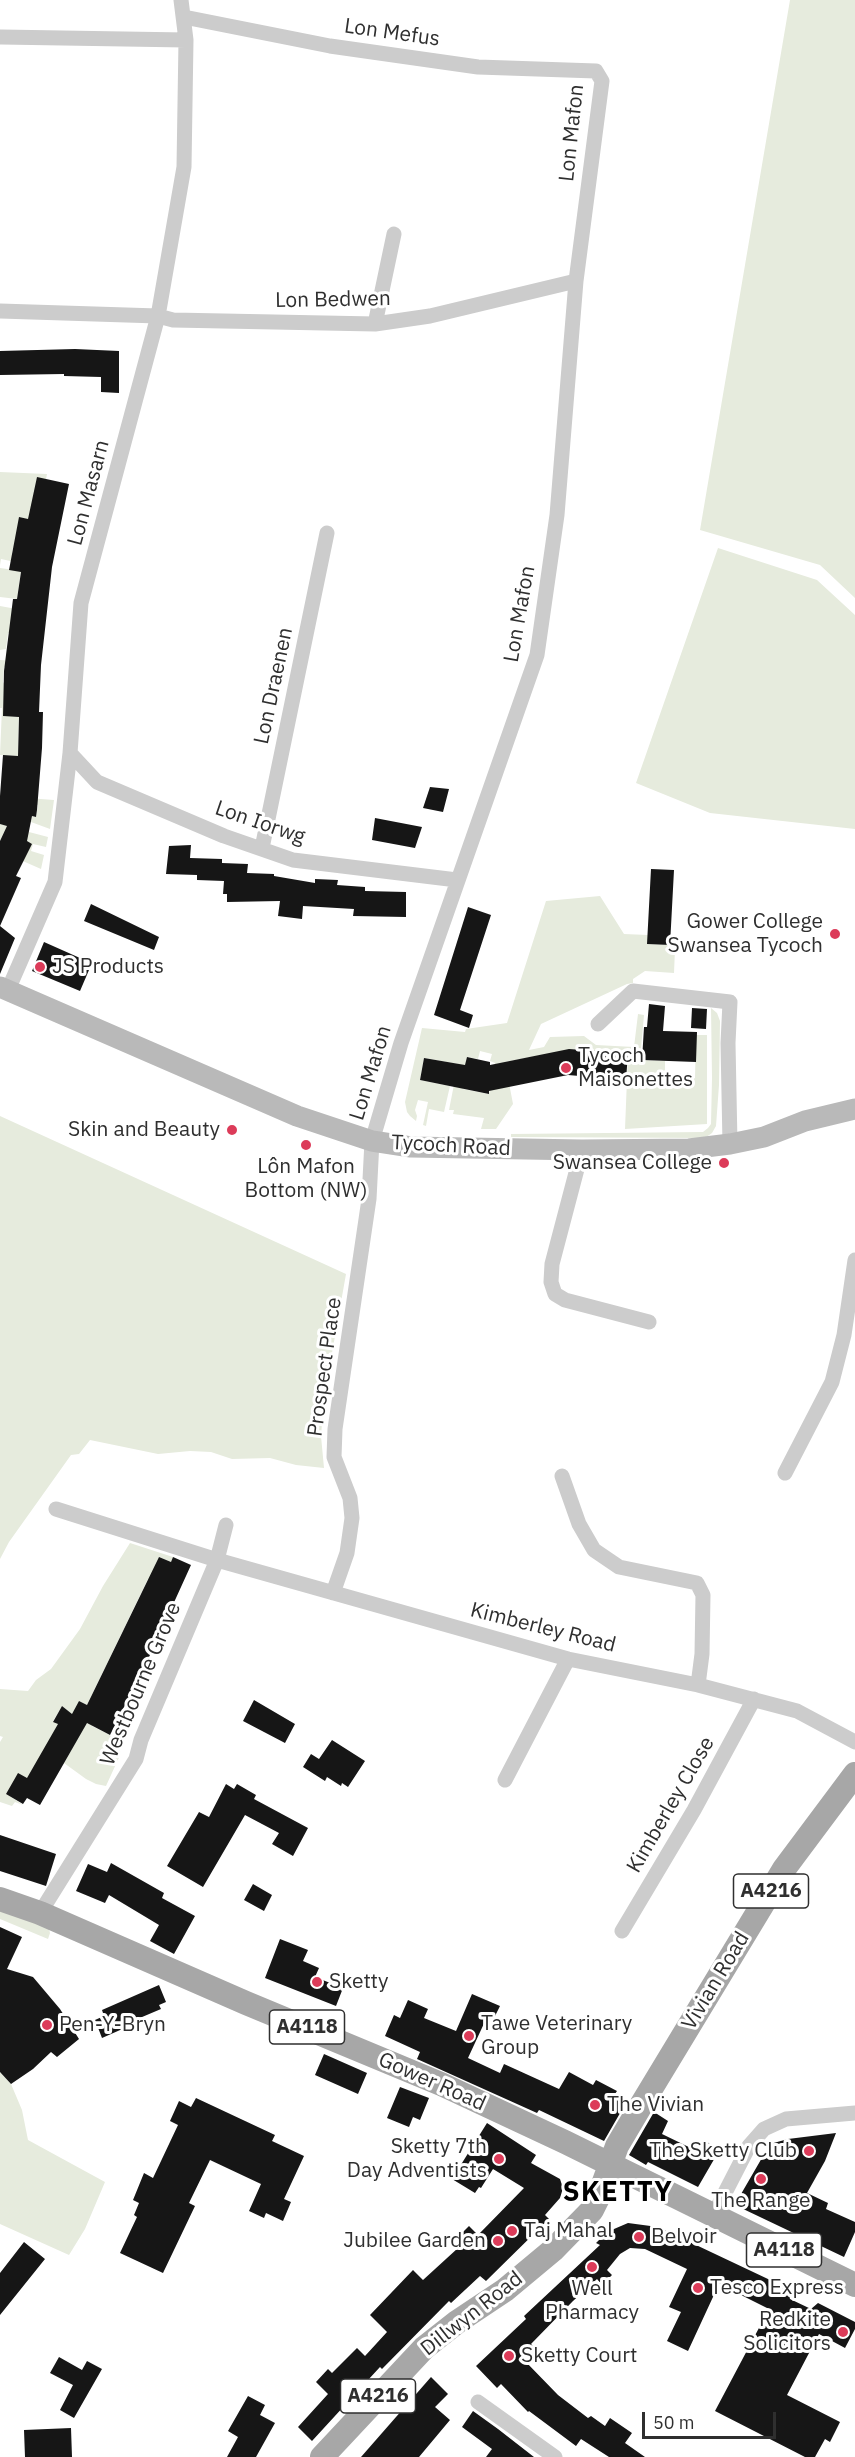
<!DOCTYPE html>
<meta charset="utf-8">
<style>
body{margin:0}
#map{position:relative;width:855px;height:2457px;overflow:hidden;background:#fff;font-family:"IBM Plex Sans",sans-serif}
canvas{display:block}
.scale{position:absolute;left:642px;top:2412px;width:134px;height:27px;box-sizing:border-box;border:3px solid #2f2f2f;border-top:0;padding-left:8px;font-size:18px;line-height:21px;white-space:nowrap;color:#2f2f2f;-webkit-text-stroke:4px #fff;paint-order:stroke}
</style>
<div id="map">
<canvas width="855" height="2457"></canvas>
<div class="scale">50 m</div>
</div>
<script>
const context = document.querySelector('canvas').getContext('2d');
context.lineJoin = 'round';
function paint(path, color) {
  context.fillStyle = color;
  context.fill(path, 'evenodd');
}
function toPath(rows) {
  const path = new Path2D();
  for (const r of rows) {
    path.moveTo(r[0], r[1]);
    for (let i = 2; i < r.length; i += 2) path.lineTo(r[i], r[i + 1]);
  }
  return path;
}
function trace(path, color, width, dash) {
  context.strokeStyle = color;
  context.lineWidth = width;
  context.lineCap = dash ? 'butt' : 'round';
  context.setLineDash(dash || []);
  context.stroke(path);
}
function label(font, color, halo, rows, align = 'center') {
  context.font = font + ' "IBM Plex Sans",sans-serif';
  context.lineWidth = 6;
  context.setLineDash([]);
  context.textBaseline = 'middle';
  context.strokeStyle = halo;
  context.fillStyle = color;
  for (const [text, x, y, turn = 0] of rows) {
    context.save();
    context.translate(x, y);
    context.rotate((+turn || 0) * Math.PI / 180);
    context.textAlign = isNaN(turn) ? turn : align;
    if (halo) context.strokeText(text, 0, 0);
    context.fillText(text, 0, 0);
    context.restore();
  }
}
const green = toPath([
 [790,0,855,0,855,598,820,565,700,530],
 [0,472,47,474,40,512,13,548,12,553,21,571,17,599,0,597,0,568,14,570,15,562,1,559,0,565],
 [718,548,817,580,855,615,855,829,710,813,636,783],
 [0,606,22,610,17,634,8,633,6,649,0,650],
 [0,660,18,661,18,667,4,667,3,682,19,707,18,756,0,755,2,708,0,708],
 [0,796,54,800,50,829,31,822,32,816,36,817,38,805,14,800,29,832,48,837,46,847,33,844,31,851,44,855,41,869,0,851,5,831,0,841],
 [600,896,624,934,648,935,648,944,671,945,675,949,674,973,645,971,633,979,633,983,627,984,541,1024,529,1050,544,1047,550,1037,584,1036,596,1045,634,1047,638,1014,644,1015,640,1060,665,1061,665,1077,695,1078,696,1035,707,1035,707,1124,625,1129,628,1054,574,1049,505,1062,513,1104,496,1129,481,1129,484,1118,453,1114,454,1110,449,1110,458,1064,424,1058,420,1080,450,1086,444,1112,429,1109,426,1126,423,1125,428,1102,418,1100,415,1110,417,1116,416,1121,410,1116,407,1112,405,1102,422,1028,465,1032,466,1029,507,1023,546,901],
 [480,1051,492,1054,490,1061,495,1063,489,1094,463,1089,467,1057,478,1059],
 [711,1008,717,1013,720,1021,719,1085,716,1126,712,1133,705,1138,511,1137,511,1134,703,1132,708,1128,711,1124,712,1078],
 [0,1116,346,1274,324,1398,321,1436,324,1468,296,1465,270,1458,232,1459,211,1452,190,1451,158,1454,90,1440,79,1454,71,1455,9,1542,0,1559],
 [130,1543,173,1557,171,1562,159,1557,152,1574,160,1585,148,1579,87,1705,79,1701,75,1709,94,1721,92,1726,110,1735,121,1753,106,1786,96,1784,86,1779,64,1763,85,1725,62,1706,53,1721,67,1729,27,1778,7,1794,23,1805,15,1802,12,1806,0,1802,0,1742,3,1737,0,1736,0,1689,28,1691,36,1680,51,1669,80,1629,103,1586],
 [0,1908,49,1929,50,1933,48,1939,0,1919],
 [0,2072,11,2084,22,2110,28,2140,105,2182,85,2229,69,2255,0,2224]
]);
const building = toPath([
 [75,349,119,351,119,393,101,392,101,377,64,376,64,374,0,375,0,351],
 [37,477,69,484,52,567,41,665,39,712,43,712,42,748,37,810,36,817,32,816,27,841,32,844,16,876,21,878,0,926,15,938,0,974,0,841,7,826,0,824,0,796,3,755,18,756,19,717,3,716,4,671,13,599,17,599,21,572,9,570,19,517,28,519],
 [430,787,449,789,443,812,423,808],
 [375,818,422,827,415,848,372,840],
 [191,845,190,858,222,859,222,863,248,864,247,873,274,874,274,876,315,883,315,879,338,880,337,885,365,887,365,891,406,892,406,917,353,916,354,909,303,906,302,919,278,916,280,901,227,902,227,894,223,894,224,881,197,880,197,875,166,874,169,846],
 [651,869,674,870,670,945,647,944],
 [91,904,159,937,154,950,84,921],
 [468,907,491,915,460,1010,473,1015,469,1028,434,1015],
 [44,942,89,962,86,970,89,970,80,991,32,971],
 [649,1004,665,1006,663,1031,697,1032,696,1062,642,1060,644,1027,647,1027],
 [692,1008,707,1009,706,1029,691,1028],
 [569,1049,628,1053,626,1080,568,1075,489,1091,489,1094,420,1080,424,1058,465,1065,467,1057,490,1062,490,1065],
 [159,1557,171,1562,173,1557,191,1565,151,1653,110,1735,87,1723,40,1805,27,1798,23,1804,6,1794,18,1773,27,1778,58,1724,53,1722,62,1706,72,1714,79,1701,87,1705],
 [254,1700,295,1724,285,1743,243,1721],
 [332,1740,365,1761,348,1787,342,1783,341,1786,327,1777,325,1781,303,1767,311,1754,319,1759],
 [226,1784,234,1789,237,1784,256,1795,254,1799,308,1828,293,1856,272,1844,279,1833,245,1815,203,1887,167,1866,199,1812,209,1817],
 [0,1835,56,1854,46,1886,0,1871],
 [111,1863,164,1893,162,1898,195,1916,174,1954,150,1941,159,1925,109,1895,105,1903,76,1891,88,1864,107,1872],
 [253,1884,272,1895,264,1911,244,1900],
 [0,1927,22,1937,7,1969,33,1977,60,2009,79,2039,57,2057,51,2052,33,2069,11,2084,0,2072],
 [280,1939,308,1950,303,1961,319,1968,315,1977,343,1988,336,2006,265,1978],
 [159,1985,166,2002,159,2005,161,2009,135,2020,136,2023,102,2038,95,2020,104,2016,102,2010],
 [472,1994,500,2006,493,2020,487,2017,468,2058,500,2073,504,2064,559,2089,569,2072,593,2085,596,2080,617,2091,615,2094,627,2101,604,2141,539,2110,537,2113,417,2059,420,2052,385,2036,394,2015,400,2018,408,2000,428,2009,424,2018,456,2031],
 [324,2054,367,2073,358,2094,315,2075],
 [400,2087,429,2098,420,2120,413,2117,409,2127,387,2118],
 [196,2098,275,2135,272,2141,304,2156,284,2199,291,2202,283,2221,266,2213,264,2218,249,2211,261,2184,210,2160,189,2203,195,2206,163,2273,120,2253,137,2217,134,2215,139,2203,133,2200,144,2173,153,2178,178,2125,170,2121,179,2101,191,2107],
 [654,2112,668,2121,662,2134,697,2151,703,2140,720,2149,698,2187,648,2162,646,2165,629,2155],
 [487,2123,536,2155,531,2163,560,2179,563,2188,560,2198,545,2215,549,2219,486,2281,480,2276,451,2303,449,2301,382,2369,380,2367,368,2380,312,2441,298,2427,328,2394,316,2382,328,2369,332,2373,357,2348,365,2356,387,2332,370,2315,413,2270,423,2280,458,2248,453,2242,469,2226,478,2235,524,2188,493,2169,481,2188,479,2187,475,2193,452,2179],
 [836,2133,825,2161,807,2193,828,2203,826,2209,855,2222,855,2232,844,2257,739,2207,737,2201,770,2144,788,2139],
 [628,2223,658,2227,787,2288,790,2299,811,2309,818,2303,855,2322,855,2329,845,2348,819,2334,787,2395,840,2422,830,2442,825,2439,815,2457,805,2457,715,2411,769,2309,719,2284,688,2351,667,2341,681,2312,669,2307,687,2269,645,2249,630,2248,620,2254,607,2270,612,2275,602,2285,597,2279,573,2301,531,2344,537,2350,525,2361,558,2395,588,2418,591,2416,605,2426,610,2418,632,2433,625,2443,645,2457,609,2457,581,2439,576,2446,529,2411,528,2412,501,2384,497,2388,476,2366,526,2319,524,2316,600,2245,596,2243,607,2232],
 [24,2242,45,2259,0,2315,0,2273],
 [59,2357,82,2370,87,2361,102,2369,74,2418,60,2410,73,2385,50,2373],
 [431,2377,448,2394,435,2407,450,2420,419,2457,361,2457],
 [248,2396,265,2405,260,2415,275,2423,256,2457,227,2457,238,2437,228,2431],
 [473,2411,498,2429,534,2457,486,2457,492,2449,462,2427],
 [71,2428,72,2457,25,2457,24,2430]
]);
const street = toPath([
 [184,17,330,46,478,67,596,71,602,81,576,281,557,515,537,655,401,1043,372,1141,369,1199,335,1429,334,1457,350,1498,352,1518,347,1553,333,1593],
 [1,37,186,40],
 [0,311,158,316,173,320,375,324,430,316,576,281],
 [375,324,394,234],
 [70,753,97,782,224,836,293,860,457,880],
 [262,848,327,533],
 [8,990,55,882,70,753,81,603,158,316,184,167,186,40,181,0],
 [598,1024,633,991,730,1002,728,1043,730,1144],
 [582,1150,552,1264,551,1282,555,1294,565,1300,649,1322],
 [785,1473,832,1382,844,1335,855,1260],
 [562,1476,579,1524,594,1550,619,1567,697,1583,703,1595,702,1654,698,1685],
 [56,1509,217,1560,568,1659,698,1685,797,1711,855,1742],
 [505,1780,568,1659],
 [40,1913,136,1759,141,1740,217,1560,226,1525],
 [622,1931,694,1810,754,1699],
 [713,2216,749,2146,764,2129,786,2119,855,2113],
 [478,2402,555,2457]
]);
const secondary = toPath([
 [0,987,297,1116,372,1141,411,1147,582,1150,689,1149,730,1144,764,1137,805,1121,855,1109]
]);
const primary = toPath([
 [0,1899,40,1913,246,2003,441,2084,565,2142,855,2285],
 [322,2457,424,2348,457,2322,505,2290,553,2250,592,2210,598,2198,617,2146,643,2102,784,1869,855,1774]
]);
const markers = [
 [835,934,6,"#dc3b59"],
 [40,967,6,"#dc3b59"],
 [566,1068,6,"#dc3b59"],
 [232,1130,6,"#dc3b59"],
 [306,1145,6,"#dc3b59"],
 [724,1163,6,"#dc3b59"],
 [317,1982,6,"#dc3b59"],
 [47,2025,6,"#dc3b59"],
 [469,2036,6,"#dc3b59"],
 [595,2105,6,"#dc3b59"],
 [809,2151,6,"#dc3b59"],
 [499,2159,6,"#dc3b59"],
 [761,2179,6,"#dc3b59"],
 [512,2231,6,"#dc3b59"],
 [639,2237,6,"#dc3b59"],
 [498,2241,6,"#dc3b59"],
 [592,2267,6,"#dc3b59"],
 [698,2288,6,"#dc3b59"],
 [843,2332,6,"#dc3b59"],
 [509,2356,6,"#dc3b59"]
];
const shields = [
 [771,1891,75],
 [307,2027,75],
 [784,2250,75],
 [378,2396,75]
];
const shieldNames = [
 ["A4216",771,1891],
 ["A4118",307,2027],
 ["A4118",784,2250],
 ["A4216",378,2396]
];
const streetNames = [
 ["Lon Mefus",392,33,8],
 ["Lon Mafon",572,133,-84],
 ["Lon Bedwen",333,300,-1],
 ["Lon Masarn",89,493,-75],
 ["Lon Mafon",520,614,-80],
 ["Lon Draenen",274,686,-78],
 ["Lon Iorwg",260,823,19],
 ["Lon Mafon",371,1073,-73],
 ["Tycoch Road",451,1146,3],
 ["Prospect Place",325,1367,-82],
 ["Kimberley Road",543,1628,14],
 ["Westbourne Grove",141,1684,-67],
 ["Kimberley Close",671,1805,-60],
 ["Vivian Road",716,1981,-59],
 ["Gower Road",432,2082,24],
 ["Dillwyn Road",472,2314,-38]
];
const poiNames = [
 ["Gower College",823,922,"right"],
 ["Swansea Tycoch",823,946,"right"],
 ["JS Products",52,967],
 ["Tycoch",578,1056],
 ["Maisonettes",578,1080],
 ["Skin and Beauty",220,1130,"right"],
 ["Swansea College",712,1163,"right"],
 ["Lôn Mafon",306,1167,"center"],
 ["Bottom (NW)",306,1191,"center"],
 ["Sketty",329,1982],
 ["Tawe Veterinary",481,2024],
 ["Group",481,2048],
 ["Pen-Y-Bryn",59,2025],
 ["The Vivian",607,2105],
 ["Sketty 7th",487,2147,"right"],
 ["Day Adventists",487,2171,"right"],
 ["The Sketty Club",797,2151,"right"],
 ["The Range",761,2201,"center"],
 ["Taj Mahal",524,2231],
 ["Belvoir",651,2237],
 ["Jubilee Garden",486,2241,"right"],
 ["Tesco Express",710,2288],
 ["Well",592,2289,"center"],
 ["Pharmacy",592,2313,"center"],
 ["Redkite",831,2320,"right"],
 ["Solicitors",831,2344,"right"],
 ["Sketty Court",521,2356]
];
const districtNames = [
 ["SKETTY",618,2193]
];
paint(green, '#e6ebdd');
paint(building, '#161616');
trace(street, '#ccc', 15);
trace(secondary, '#b9b9b9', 21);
trace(primary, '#a7a7a7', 24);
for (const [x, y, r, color] of markers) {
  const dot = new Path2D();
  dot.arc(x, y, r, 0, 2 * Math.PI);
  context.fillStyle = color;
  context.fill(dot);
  trace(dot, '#fff', 2);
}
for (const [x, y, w] of shields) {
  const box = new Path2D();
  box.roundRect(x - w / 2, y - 17, w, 34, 4.5);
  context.fillStyle = '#fff';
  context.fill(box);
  trace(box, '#2f2f2f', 1.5);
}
label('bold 20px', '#2f2f2f', null, shieldNames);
label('21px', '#2f2f2f', '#fff', streetNames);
label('21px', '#2f2f2f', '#fff', poiNames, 'left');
context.letterSpacing = '1.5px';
label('bold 27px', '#000', '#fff', districtNames);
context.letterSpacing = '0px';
</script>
